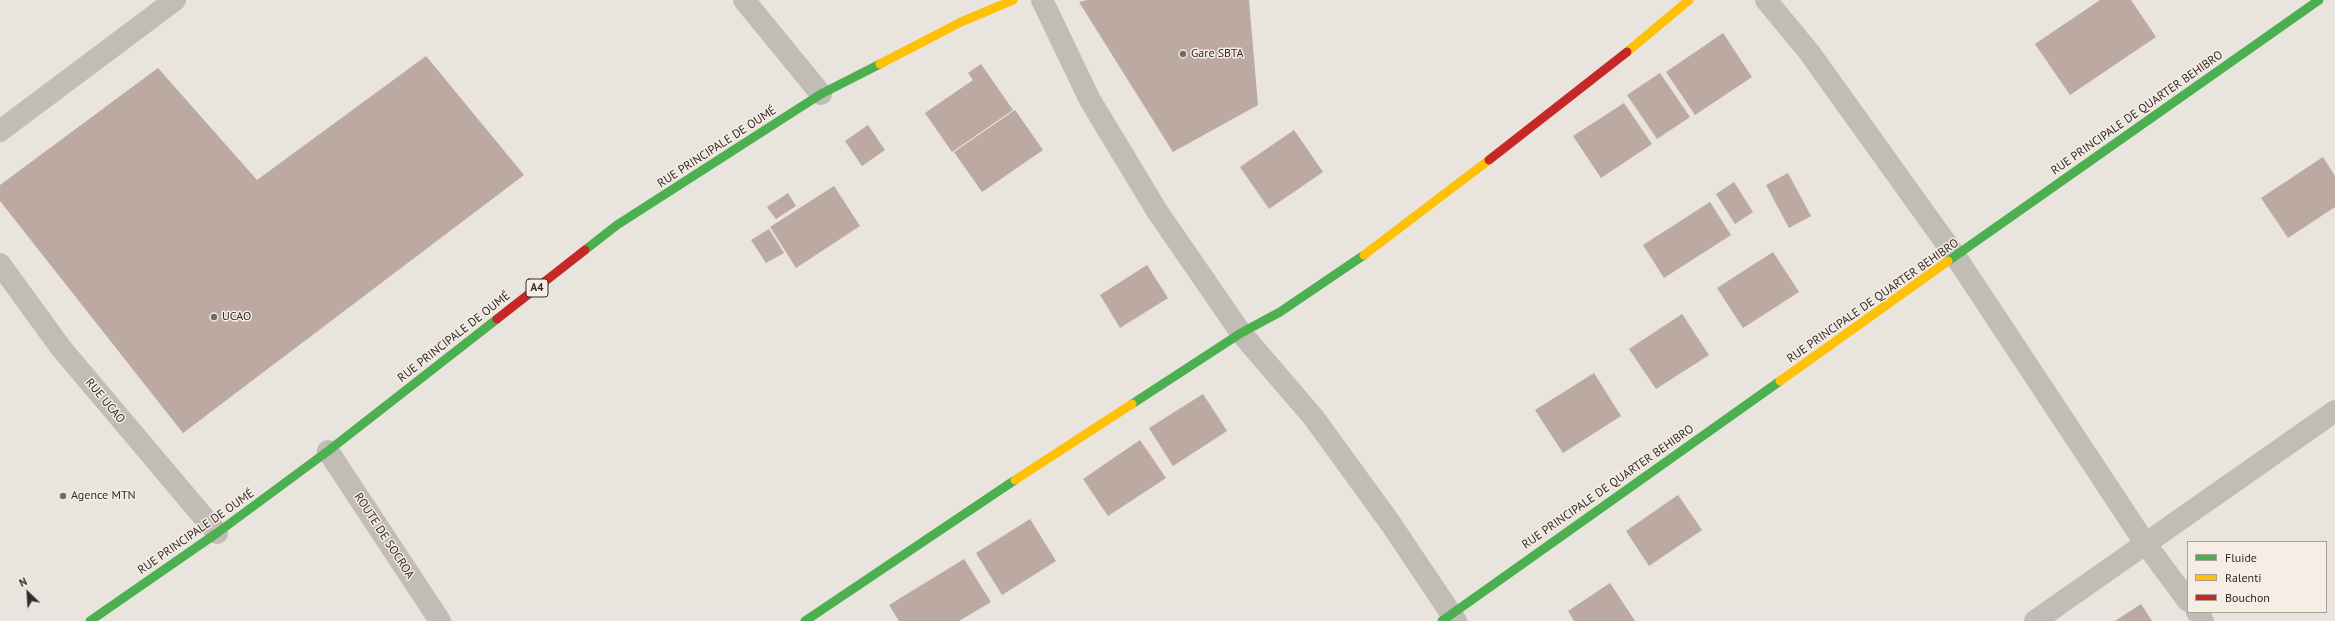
<!DOCTYPE html>
<meta charset="utf-8">
<style>
body{margin:0}
#map{position:relative;width:2335px;height:621px;overflow:hidden;background:#e9e4de;font-family:"PT Sans",sans-serif}
canvas{display:block}
.legend{position:absolute;left:2187px;top:541px;width:140px;height:72px;box-sizing:border-box;background:#f6eee5;border:1px solid #a8a099;margin:0;padding:5px 7px;list-style:none;font-size:12px;color:#322a27}
.legend li{display:flex;align-items:center;gap:8px;height:20px}
.legend b{width:20px;border:1px solid #a8a099}
.north{position:absolute;left:8px;top:573px;width:40px;height:40px;-webkit-text-stroke:3px #f6eee5;paint-order:stroke;rotate:335deg;font-size:11px;font-weight:700;line-height:16px;text-align:center;color:#322a27}
.north::after{content:'';display:block;margin:auto;width:14px;height:18px;background:#322a27;clip-path:polygon(50% 0,100% 100%,50% 72%,0 100%)}
</style>
<div id="map">
<canvas width="2335" height="621"></canvas>
<ul class="legend">
<li><b style="height:5px;background:#4caf50"></b>Fluide</li>
<li><b style="height:5px;background:#ffc107"></b>Ralenti</li>
<li><b style="height:5px;background:#c62828"></b>Bouchon</li>
</ul>
<div class="north">N</div>
</div>
<script>
const context = document.querySelector('canvas').getContext('2d');
context.lineJoin = 'round';
function paint(path, color) {
  context.fillStyle = color;
  context.fill(path, 'evenodd');
}
function toPath(rows) {
  const path = new Path2D();
  for (const r of rows) {
    path.moveTo(r[0], r[1]);
    for (let i = 2; i < r.length; i += 2) path.lineTo(r[i], r[i + 1]);
  }
  return path;
}
function trace(path, color, width, dash) {
  context.strokeStyle = color;
  context.lineWidth = width;
  context.lineCap = dash ? 'butt' : 'round';
  context.setLineDash(dash || []);
  context.stroke(path);
}
function label(font, color, halo, rows, align = 'center') {
  context.font = font + ' "PT Sans",sans-serif';
  context.lineWidth = 3;
  context.setLineDash([]);
  context.textBaseline = 'middle';
  context.strokeStyle = halo;
  context.fillStyle = color;
  for (const [text, x, y, turn = 0] of rows) {
    context.save();
    context.translate(x, y);
    context.rotate((+turn || 0) * Math.PI / 180);
    context.textAlign = isNaN(turn) ? turn : align;
    if (halo) context.strokeText(text, 0, 0);
    context.fillText(text, 0, 0);
    context.restore();
  }
}
const building = toPath([
 [1088,0,1249,0,1258,105,1173,152,1079,2],
 [2100,0,2131,0,2156,37,2070,95,2035,44],
 [1723,33,1752,77,1695,115,1666,72],
 [426,56,524,175,183,433,0,201,0,185,158,68,257,180],
 [981,64,1013,110,952,152,925,113,973,80,968,73],
 [1660,73,1690,117,1657,139,1627,95],
 [1624,103,1652,144,1601,178,1573,136],
 [1015,110,1043,150,982,192,954,152],
 [868,125,885,150,862,166,845,141],
 [1294,130,1323,172,1269,209,1240,167],
 [2323,157,2335,176,2335,207,2288,238,2261,198],
 [1788,173,1811,216,1789,228,1766,185],
 [1734,182,1753,212,1735,224,1716,194],
 [834,186,860,226,796,268,770,227],
 [788,193,796,206,776,219,767,207],
 [1710,202,1731,235,1664,278,1643,245],
 [769,229,784,253,766,263,751,240],
 [1773,252,1799,292,1743,328,1717,288],
 [1147,265,1168,298,1120,328,1100,295],
 [1682,314,1709,355,1656,389,1629,349],
 [1594,373,1621,416,1563,453,1535,410],
 [1203,394,1227,431,1173,466,1149,428],
 [1140,440,1166,478,1108,516,1083,479],
 [1678,495,1702,530,1649,566,1626,531],
 [1030,519,1056,561,1002,595,976,553],
 [964,559,991,602,959,621,899,621,889,605],
 [1610,583,1635,621,1574,621,1568,611],
 [2141,604,2152,621,2115,621]
]);
const street = toPath([
 [744,0,821,94],
 [1042,0,1090,100,1157,211,1241,333,1314,418,1391,524,1456,621],
 [1766,0,1809,52,1956,257,2145,543,2188,601],
 [0,131,175,0],
 [0,264,61,348,217,533],
 [328,451,440,621],
 [2197,612,2203,621],
 [2035,621,2335,411]
]);
const fast = toPath([
 [585,250,617,225,821,94,880,64],
 [1948,261,2319,0],
 [1132,404,1241,333,1280,312,1364,255],
 [90,621,217,533,328,451,497,319],
 [805,621,1015,480],
 [1442,621,1780,381]
]);
const slow = toPath([
 [1627,52,1689,0],
 [880,64,961,22,1013,0],
 [1364,255,1489,160],
 [1780,381,1948,261],
 [1015,480,1132,404]
]);
const jam = toPath([
 [1489,160,1627,52],
 [497,319,585,250]
]);
const markers = [
 [1183,54,4,"#726b67"],
 [214,317,4,"#726b67"],
 [63,496,4,"#726b67"]
];
const shields = [
 [537,288,22]
];
const shieldNames = [
 ["A4",537,288]
];
const poiNames = [
 ["Gare SBTA",1191,54],
 ["UCAO",222,317],
 ["Agence MTN",71,496]
];
const streetNames = [
 ["RUE PRINCIPALE DE QUARTER BEHIBRO",2137,113,-35],
 ["RUE PRINCIPALE DE OUMÉ",717,147,-33],
 ["RUE PRINCIPALE DE QUARTER BEHIBRO",1873,301,-35],
 ["RUE PRINCIPALE DE OUMÉ",454,337,-38],
 ["RUE UCAO",105,401,50],
 ["RUE PRINCIPALE DE QUARTER BEHIBRO",1608,487,-35],
 ["RUE PRINCIPALE DE OUMÉ",196,532,-35],
 ["ROUTE DE SOCROA",384,536,57]
];
paint(building, '#bba9a2');
trace(street, '#c2bcb7', 22);
trace(fast, '#4caf50', 9);
trace(slow, '#ffc107', 9);
trace(jam, '#c62828', 9);
for (const [x, y, r, color] of markers) {
  const dot = new Path2D();
  dot.arc(x, y, r, 0, 2 * Math.PI);
  context.fillStyle = color;
  context.fill(dot);
  trace(dot, '#f6eee5', 1.5);
}
for (const [x, y, w] of shields) {
  const box = new Path2D();
  box.roundRect(x - w / 2, y - 9, w, 18, 3);
  context.fillStyle = '#f6eee5';
  context.fill(box);
  trace(box, '#322a27', 1);
}
label('bold 11px', '#322a27', null, shieldNames);
label('12px', '#322a27', '#f6eee5', poiNames, 'left');
label('12px', '#322a27', '#f6eee5', streetNames);
</script>
